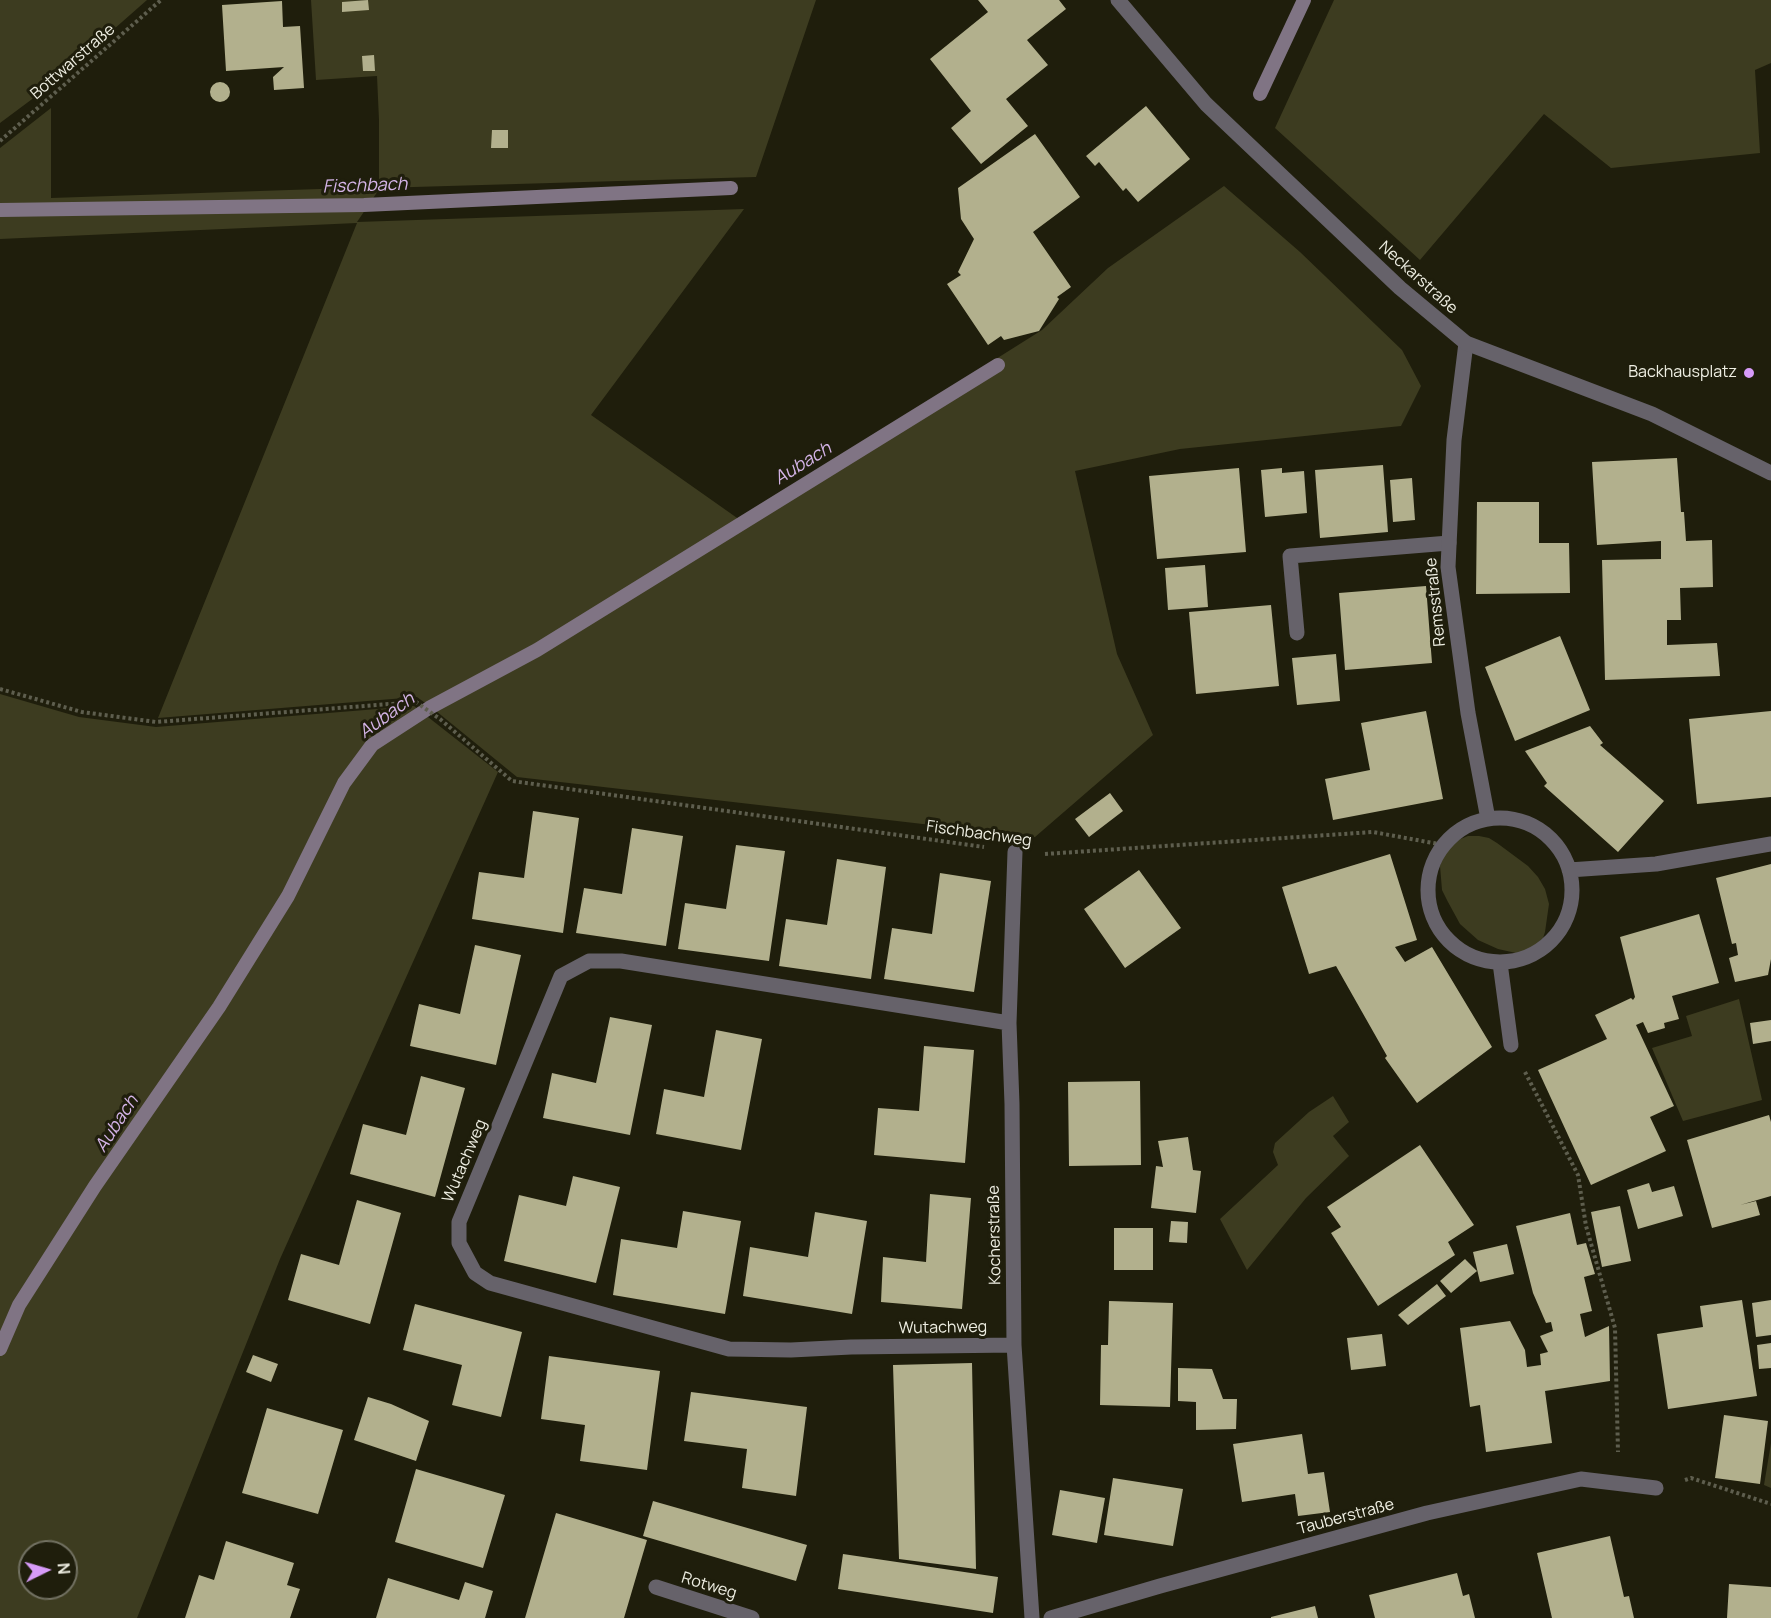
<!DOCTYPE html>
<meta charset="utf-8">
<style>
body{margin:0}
#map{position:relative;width:1771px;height:1618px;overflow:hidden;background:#1f1e0c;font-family:Manrope,sans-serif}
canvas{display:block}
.north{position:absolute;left:18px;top:1540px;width:60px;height:60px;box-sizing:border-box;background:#1f1e0c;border:2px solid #727162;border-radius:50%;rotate:85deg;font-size:16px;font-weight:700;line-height:24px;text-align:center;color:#eeeee2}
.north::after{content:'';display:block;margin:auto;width:21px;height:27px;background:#d79bf9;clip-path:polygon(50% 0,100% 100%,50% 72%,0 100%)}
</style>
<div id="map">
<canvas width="1771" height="1618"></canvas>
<div class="north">N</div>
</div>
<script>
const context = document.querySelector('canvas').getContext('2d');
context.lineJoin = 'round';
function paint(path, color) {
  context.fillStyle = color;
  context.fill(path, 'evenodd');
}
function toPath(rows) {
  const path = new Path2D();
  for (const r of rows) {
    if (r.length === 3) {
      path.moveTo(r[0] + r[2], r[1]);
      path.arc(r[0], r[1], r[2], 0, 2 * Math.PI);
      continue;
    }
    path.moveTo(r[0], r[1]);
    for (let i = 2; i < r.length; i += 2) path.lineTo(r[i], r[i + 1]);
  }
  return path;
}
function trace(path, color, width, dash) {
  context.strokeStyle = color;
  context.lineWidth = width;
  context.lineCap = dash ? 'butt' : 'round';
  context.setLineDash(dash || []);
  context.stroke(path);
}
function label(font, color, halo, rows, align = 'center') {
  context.font = font + ' Manrope,sans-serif';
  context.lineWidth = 6;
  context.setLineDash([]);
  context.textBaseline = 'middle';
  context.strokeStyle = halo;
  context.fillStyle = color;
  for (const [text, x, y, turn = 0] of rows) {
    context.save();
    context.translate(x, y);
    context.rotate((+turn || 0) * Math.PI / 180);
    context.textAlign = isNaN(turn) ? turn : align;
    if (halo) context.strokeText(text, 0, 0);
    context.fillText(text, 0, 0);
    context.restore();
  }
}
const green = toPath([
 [0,0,147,0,47,88,0,123],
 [311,0,816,0,756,177,380,188,357,222,744,209,591,415,740,520,1042,330,1108,268,1224,186,1300,252,1402,350,1421,386,1401,426,1180,449,1075,471,1117,654,1153,735,1035,837,517,777,436,711,417,697,158,718,357,223,0,239,0,148,51,108,51,198,379,187,379,120,377,76,316,80],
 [1334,0,1771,0,1771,63,1755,70,1760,153,1611,168,1544,114,1420,260,1275,128],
 [0,694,79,717,156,727,414,706,498,772,280,1259,137,1618,0,1618],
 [30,1552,66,1552,66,1588,30,1588],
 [1468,836,1479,836,1489,838,1497,843,1528,866,1538,877,1545,889,1549,904,1545,932,1543,938,1529,951,1516,953,1498,949,1478,940,1460,924,1448,902,1442,890,1440,866,1443,855,1458,840],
 [1739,999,1762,1100,1683,1121,1652,1048,1692,1036,1686,1016],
 [1333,1096,1349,1122,1333,1136,1349,1156,1306,1198,1247,1270,1220,1219,1278,1165,1273,1152,1275,1143,1309,1112],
 [1771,1443,1771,1488,1764,1485]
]);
const stream = toPath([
 [1260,94,1304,0],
 [0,210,364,205,731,188],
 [0,1349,19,1305,95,1186,219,1007,288,896,344,783,372,745,429,708,537,650,998,365]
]);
const building = toPath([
 [368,0,369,10,342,12,342,2],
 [978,0,1059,0,1066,9,1027,40,1048,65,1006,99,1028,126,981,164,951,128,971,111,930,59,988,12],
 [282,1,283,27,300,26,304,88,274,90,273,77,284,67,226,71,222,5],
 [374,55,375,71,363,71,362,56],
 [220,92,10],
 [1146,106,1190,159,1138,202,1126,188,1123,191,1099,162,1095,166,1086,156],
 [492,130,508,130,508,148,491,148],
 [1035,134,1080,197,1033,232,1071,287,1057,297,1059,299,1039,331,1004,340,1001,336,988,345,947,284,961,275,958,272,974,239,961,219,958,188],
 [1677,458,1681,512,1684,512,1686,541,1712,540,1713,587,1680,588,1681,620,1667,620,1667,645,1717,643,1720,676,1605,680,1602,560,1661,559,1661,541,1597,545,1592,462],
 [1383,465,1388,532,1320,538,1315,470],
 [1239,468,1246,552,1157,559,1149,476],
 [1282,468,1282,473,1304,471,1307,513,1265,517,1261,470],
 [1412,478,1415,520,1393,522,1390,480],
 [1477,502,1539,502,1539,543,1569,543,1570,593,1476,594],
 [1205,565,1208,607,1168,610,1165,568],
 [1426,586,1432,663,1345,670,1339,593],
 [1271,605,1279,686,1196,694,1189,612],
 [1560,636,1590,710,1515,741,1485,667],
 [1336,654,1340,701,1297,705,1292,658],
 [1426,711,1443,799,1333,820,1325,779,1370,770,1361,723],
 [1771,711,1771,797,1697,804,1689,719],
 [1590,726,1603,743,1600,745,1664,801,1618,852,1544,786,1547,783,1525,751],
 [1110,793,1123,811,1089,837,1075,819],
 [533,811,579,818,563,933,472,919,479,872,524,878],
 [632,828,683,836,666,946,576,933,584,888,622,894],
 [736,845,785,851,769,961,678,949,685,903,726,909],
 [1390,854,1417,940,1395,947,1405,962,1432,947,1492,1047,1417,1103,1385,1058,1387,1056,1336,966,1309,974,1282,887],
 [837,859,886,867,871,979,779,966,786,919,827,925],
 [1771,864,1771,959,1768,975,1735,982,1729,958,1738,955,1736,943,1732,944,1716,878],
 [1139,870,1181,928,1125,968,1084,909],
 [940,873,991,881,974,992,884,979,892,928,932,934],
 [1699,914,1719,983,1672,996,1679,1019,1664,1023,1665,1028,1648,1033,1643,1022,1636,1025,1674,1106,1650,1117,1666,1151,1591,1185,1538,1070,1607,1039,1595,1015,1631,998,1633,1000,1635,997,1620,937],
 [475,945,521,955,496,1065,410,1046,419,1004,460,1014],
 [610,1017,652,1025,630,1135,543,1118,552,1073,596,1083],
 [1771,1020,1771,1041,1753,1044,1750,1023],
 [716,1030,762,1039,741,1150,656,1134,664,1089,704,1097],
 [924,1046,974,1050,965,1163,874,1155,878,1108,919,1111],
 [421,1076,465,1088,435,1197,350,1174,363,1124,406,1135],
 [1140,1081,1141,1165,1069,1166,1068,1082],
 [1769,1115,1771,1122,1771,1196,1740,1205,1756,1201,1760,1215,1712,1228,1687,1140],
 [1188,1137,1193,1170,1201,1171,1196,1213,1151,1208,1156,1166,1163,1167,1158,1141],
 [1420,1145,1474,1225,1448,1242,1455,1255,1378,1306,1331,1233,1341,1227,1327,1207],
 [573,1176,620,1187,596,1283,504,1261,519,1195,566,1206],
 [1649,1183,1652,1192,1674,1186,1683,1216,1638,1229,1627,1190],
 [930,1194,971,1198,962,1309,881,1302,883,1257,926,1262],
 [357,1200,401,1213,370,1324,288,1300,301,1254,339,1265],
 [1620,1206,1631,1261,1602,1267,1591,1212],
 [683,1211,741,1221,725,1314,613,1295,621,1239,677,1248],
 [815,1212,867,1221,852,1314,743,1296,750,1247,808,1257],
 [1570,1213,1577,1245,1586,1243,1595,1274,1584,1277,1592,1311,1580,1314,1585,1337,1609,1326,1610,1381,1545,1391,1552,1443,1486,1452,1480,1405,1470,1407,1460,1328,1510,1321,1525,1350,1527,1367,1541,1365,1540,1354,1548,1352,1540,1336,1553,1331,1551,1322,1546,1323,1533,1293,1516,1226],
 [1171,1221,1188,1222,1187,1243,1169,1242],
 [1114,1228,1153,1228,1153,1270,1114,1270],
 [1507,1244,1514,1274,1480,1282,1473,1252],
 [1465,1259,1477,1271,1451,1293,1440,1281],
 [1437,1284,1446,1296,1408,1325,1398,1315],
 [1742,1300,1757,1396,1668,1409,1657,1334,1703,1327,1700,1306],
 [1771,1300,1771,1335,1756,1337,1752,1303],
 [1109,1301,1173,1303,1170,1407,1100,1405,1101,1345,1108,1345],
 [415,1304,522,1332,501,1417,452,1405,462,1365,403,1350],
 [1382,1334,1386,1366,1351,1370,1347,1338],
 [1771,1343,1771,1368,1759,1369,1757,1345],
 [253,1355,278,1364,271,1382,246,1372],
 [549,1356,660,1371,647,1470,580,1461,585,1425,541,1419],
 [972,1363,976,1569,899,1559,893,1365],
 [1178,1368,1212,1369,1223,1399,1237,1399,1236,1429,1196,1430,1196,1402,1178,1401],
 [691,1392,807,1407,796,1496,742,1488,747,1449,684,1441],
 [368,1397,391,1404,429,1421,416,1461,354,1440],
 [267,1408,343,1430,318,1514,242,1493],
 [1724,1415,1768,1421,1760,1484,1715,1478],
 [1302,1434,1308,1474,1324,1472,1330,1512,1298,1516,1295,1494,1242,1502,1233,1444],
 [416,1469,505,1495,483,1568,395,1542],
 [1113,1478,1183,1489,1173,1546,1104,1535],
 [1060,1490,1105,1498,1097,1543,1052,1535],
 [653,1501,807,1545,796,1581,643,1536],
 [556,1513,647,1540,624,1618,525,1618],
 [1610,1536,1624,1597,1629,1596,1634,1618,1552,1618,1537,1553],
 [226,1541,294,1563,287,1585,300,1589,290,1618,185,1618,199,1575,214,1580],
 [843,1554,998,1577,993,1613,838,1589],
 [1457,1573,1463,1596,1469,1594,1475,1618,1375,1618,1369,1595],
 [388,1578,459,1600,465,1582,493,1591,485,1618,376,1618],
 [1729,1584,1771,1587,1771,1618,1727,1618],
 [1315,1606,1318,1618,1271,1618,1271,1617]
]);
const path = toPath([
 [0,141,161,0],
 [0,689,82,712,156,722,416,702,440,719,512,781,984,847],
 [1045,854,1373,832,1444,845],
 [1525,1072,1578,1175,1586,1226,1615,1328,1618,1452],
 [1685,1480,1691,1478,1771,1504]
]);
const service = toPath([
 [1297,633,1290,556,1449,543],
 [1500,963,1511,1045]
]);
const minor = toPath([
 [1466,343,1454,440,1448,567,1468,713,1488,819],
 [1500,890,72],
 [1015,852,1009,1023,1012,1104,1014,1345,1032,1618],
 [1569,870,1656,864,1771,844],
 [1009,1023,621,961,589,961,561,976,459,1222,459,1243,475,1273,490,1283,729,1349,791,1350,851,1347,1014,1345],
 [656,1587,752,1618],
 [1051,1618,1160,1586,1427,1513,1581,1479,1656,1488]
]);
const tertiary = toPath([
 [1118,0,1206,104,1400,288,1466,343,1652,414,1771,473]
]);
const markers = [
 [1749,373,6,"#d79bf9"]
];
const streetNames = [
 ["Bottwarstraße",73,62,-41],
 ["Neckarstraße",1418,278,42],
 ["Remsstraße",1436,602,-96],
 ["Fischbachweg",979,834,8],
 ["Wutachweg",465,1161,-67],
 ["Kocherstraße",995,1235,-91],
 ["Wutachweg",943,1328,-1],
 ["Tauberstraße",1346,1517,-15],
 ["Rotweg",709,1586,17]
];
const poiNames = [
 ["Backhausplatz",1737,373]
];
const waterNames = [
 ["Fischbach",365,186,-2],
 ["Aubach",803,464,-32],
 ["Aubach",387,716,-36],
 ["Aubach",117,1124,-57]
];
paint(green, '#3d3c20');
trace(stream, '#807484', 14);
paint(building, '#b2b08d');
trace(path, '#5e5e4e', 4, [3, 3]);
trace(service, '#66626a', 15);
trace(minor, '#66626a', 15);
trace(tertiary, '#66626a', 15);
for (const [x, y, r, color] of markers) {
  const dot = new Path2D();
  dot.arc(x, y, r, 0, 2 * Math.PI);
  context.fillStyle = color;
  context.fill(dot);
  trace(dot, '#1f1e0c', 2);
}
label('16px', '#eeeee2', '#1f1e0c', streetNames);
label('16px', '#eeeee2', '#1f1e0c', poiNames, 'right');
label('italic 18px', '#d4b4e7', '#1f1e0c', waterNames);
</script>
